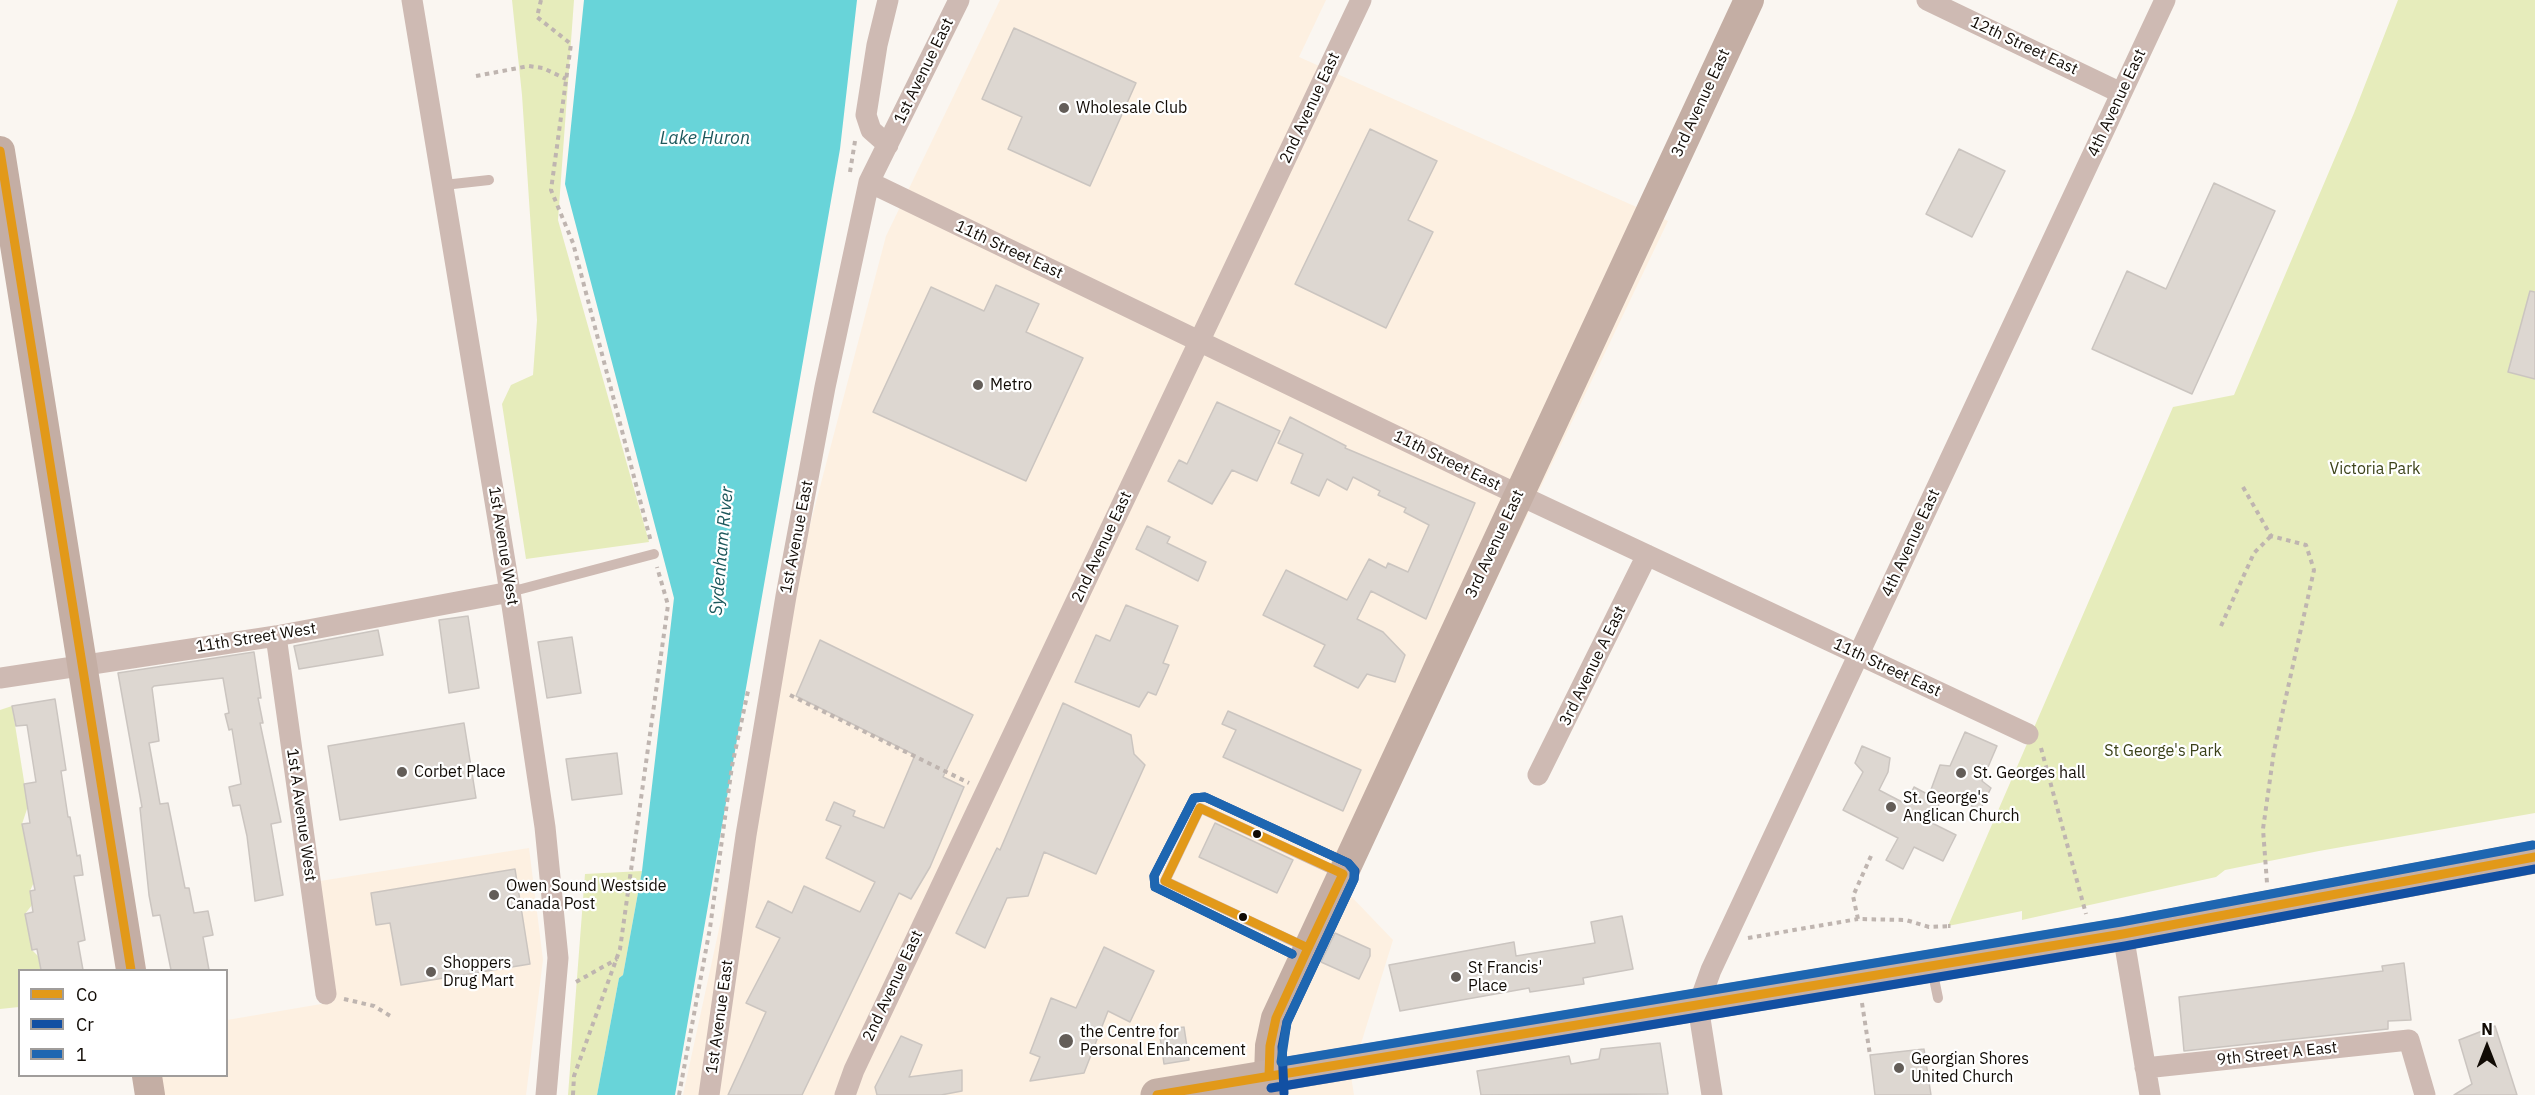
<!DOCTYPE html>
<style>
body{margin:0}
#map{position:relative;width:2535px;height:1095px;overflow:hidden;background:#faf6f1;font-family:"IBM Plex Sans",sans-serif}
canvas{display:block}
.legend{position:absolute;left:18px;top:969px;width:210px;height:108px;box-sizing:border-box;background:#fff;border:2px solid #a09d9b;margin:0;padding:8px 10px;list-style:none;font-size:18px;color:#110b05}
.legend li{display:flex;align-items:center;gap:12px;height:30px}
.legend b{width:30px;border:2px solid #a09d9b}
.north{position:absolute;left:2457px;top:1017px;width:60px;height:60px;-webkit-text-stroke:4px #fff;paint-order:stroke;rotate:0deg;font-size:16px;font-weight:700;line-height:24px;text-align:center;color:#110b05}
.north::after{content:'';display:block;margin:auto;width:21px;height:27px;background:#110b05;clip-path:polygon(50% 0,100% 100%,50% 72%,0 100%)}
</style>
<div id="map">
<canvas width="2535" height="1095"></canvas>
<ul class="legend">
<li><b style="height:8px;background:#e29919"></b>Co</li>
<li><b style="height:8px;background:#1250a3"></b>Cr</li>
<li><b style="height:8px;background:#1e66b1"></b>1</li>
</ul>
<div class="north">N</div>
</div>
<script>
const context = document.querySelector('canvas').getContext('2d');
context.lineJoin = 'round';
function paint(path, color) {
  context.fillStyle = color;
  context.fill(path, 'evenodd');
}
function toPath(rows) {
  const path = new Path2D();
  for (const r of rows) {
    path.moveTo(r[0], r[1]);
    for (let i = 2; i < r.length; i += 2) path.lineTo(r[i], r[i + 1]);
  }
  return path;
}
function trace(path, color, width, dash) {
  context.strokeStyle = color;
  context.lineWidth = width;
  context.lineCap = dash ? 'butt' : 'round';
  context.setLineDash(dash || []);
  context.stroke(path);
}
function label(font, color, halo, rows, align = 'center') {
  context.font = font + ' "IBM Plex Sans",sans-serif';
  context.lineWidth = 4.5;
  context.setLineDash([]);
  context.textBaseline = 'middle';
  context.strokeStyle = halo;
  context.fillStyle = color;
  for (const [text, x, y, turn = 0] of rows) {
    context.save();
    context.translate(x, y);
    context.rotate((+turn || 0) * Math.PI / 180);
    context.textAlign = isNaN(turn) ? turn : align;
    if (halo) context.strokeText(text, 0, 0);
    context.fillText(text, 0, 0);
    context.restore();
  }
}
const built = toPath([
 [1000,0,1326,0,1299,57,1668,221,1347,892,1393,940,1351,1076,1354,1095,683,1095,790,601,886,236],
 [529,848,543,960,526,1095,164,1095,161,1076,226,1076,227,1020,333,1002,320,881]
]);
const green = toPath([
 [512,0,574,0,558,220,649,542,526,559,502,404,511,385,533,375,537,320,522,95],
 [2398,0,2535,0,2535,813,2319,851,2225,870,2216,877,2022,920,2022,911,1948,926,2173,407,2234,395,2354,113],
 [12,706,28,806,22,824,34,882,30,891,32,905,25,914,32,950,38,956,41,970,20,970,19,1007,0,1009,0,710],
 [642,871,623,975,619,978,597,1095,568,1095,585,874]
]);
const water = toPath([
 [584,0,857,0,840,149,675,1095,597,1095,619,978,623,975,642,871,674,598,565,184]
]);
const building = toPath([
 [1014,28,1136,83,1090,186,1008,149,1022,117,982,99,1014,28],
 [1370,129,1437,161,1408,220,1433,232,1386,328,1295,284,1370,129],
 [1959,149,2005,171,1972,237,1926,214,1959,149],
 [2214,183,2275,211,2192,394,2092,349,2127,271,2166,289,2214,183],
 [996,285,1039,304,1026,332,1083,358,1026,481,873,412,931,287,984,311,996,285],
 [2530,291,2535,292,2535,379,2508,372,2530,291],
 [1217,402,1280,431,1257,481,1232,470,1212,504,1168,481,1179,460,1187,464,1217,402],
 [1290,417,1346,446,1345,448,1475,503,1426,619,1371,591,1357,619,1383,632,1405,655,1395,682,1367,674,1358,688,1314,666,1325,645,1263,615,1286,570,1347,600,1369,559,1386,568,1388,563,1408,572,1429,525,1404,512,1406,508,1378,495,1380,491,1353,477,1347,490,1327,479,1319,496,1291,483,1303,454,1278,443,1290,417],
 [1147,526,1170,537,1167,543,1206,562,1198,581,1136,549,1147,526],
 [1126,605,1178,626,1163,663,1169,665,1156,695,1148,692,1139,707,1075,682,1096,635,1110,641,1126,605],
 [468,616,479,688,449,693,439,620,468,616],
 [378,630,383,655,299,669,294,646,378,630],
 [572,637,581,693,547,698,538,642,572,637],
 [820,640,973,715,943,777,964,787,930,867,911,899,899,893,802,1095,728,1095,766,1012,746,1003,780,938,756,927,768,901,792,913,804,886,860,912,875,882,826,858,841,826,826,820,834,802,855,811,853,816,884,828,915,755,796,696,820,640],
 [254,652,261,698,258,698,263,723,260,723,281,822,271,824,283,895,255,901,247,836,240,805,233,806,229,787,241,784,232,729,229,730,225,714,229,713,223,678,154,686,152,688,159,741,149,743,160,804,168,803,185,888,189,888,194,913,208,911,213,935,203,937,209,970,171,970,160,915,153,916,149,895,140,808,142,807,118,673,254,652],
 [55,699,66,770,61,771,68,817,70,817,77,856,80,855,83,875,74,876,85,940,78,942,83,970,41,970,37,949,32,950,25,914,33,912,30,891,35,890,22,824,30,823,24,784,36,782,27,725,16,726,12,706,55,699],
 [1063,703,1131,735,1134,754,1145,765,1096,874,1044,852,1028,896,1007,898,985,948,956,933,997,848,1000,850,1063,703],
 [1228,711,1361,770,1343,811,1223,757,1236,730,1222,724,1228,711],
 [464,723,476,798,340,820,328,746,464,723],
 [1965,732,1997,746,1982,781,1991,788,1980,810,1945,793,1930,822,1956,835,1943,861,1914,847,1903,869,1886,860,1898,838,1843,810,1863,772,1855,763,1862,746,1890,758,1888,772,1879,790,1906,804,1914,787,1929,795,1940,765,1950,766,1965,732],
 [617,753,622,794,572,800,566,759,617,753],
 [1215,823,1293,860,1277,893,1199,857,1215,823],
 [515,869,530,964,401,985,390,923,376,925,371,893,515,869],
 [1622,916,1633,969,1583,978,1584,984,1530,992,1529,988,1400,1011,1389,965,1514,942,1516,956,1595,943,1591,922,1622,916],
 [1335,933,1370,949,1370,956,1359,979,1321,962,1335,933],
 [1104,947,1154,971,1130,1022,1108,1011,1084,1073,1030,1081,1040,1057,1030,1053,1051,998,1076,1008,1104,947],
 [2404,963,2411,1020,2388,1021,2388,1029,2184,1051,2179,997,2383,971,2382,966,2404,963],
 [2495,1026,2517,1095,2454,1095,2472,1084,2459,1040,2495,1026],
 [1184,1027,1189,1060,1164,1064,1159,1030,1184,1027],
 [901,1036,922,1045,909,1077,962,1070,962,1091,941,1095,877,1095,875,1087,901,1036],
 [1660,1043,1668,1094,1481,1095,1477,1071,1569,1056,1571,1064,1599,1059,1601,1049,1660,1043],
 [1924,1049,1931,1095,1875,1095,1870,1055,1924,1049]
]);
const path = toPath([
 [541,0,537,17,571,44,551,190,573,243,651,542],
 [476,76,529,66,543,68,566,79],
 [850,172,855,141],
 [2243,487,2271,536,2306,545,2314,570,2274,751,2263,829,2267,883],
 [2221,626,2254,553,2271,536],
 [790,695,969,783],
 [2041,748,2086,914],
 [1871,856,1853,896,1858,919,1906,920,1929,927,1951,926,1948,926],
 [1748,938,1858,919],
 [576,982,617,959],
 [344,999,374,1006,392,1017],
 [1862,1003,1870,1055],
 [573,1095,574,1076,620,949,668,605,657,567],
 [679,1095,710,928,732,766,748,691]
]);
const lane = toPath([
 [444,185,489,180],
 [510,592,654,554],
 [1305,947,1165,881,1200,808,1342,874],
 [1932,969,1938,998]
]);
const street = toPath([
 [412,0,510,592,545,827,558,958,546,1095],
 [1927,0,2121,93],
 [888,145,871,130,866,115,877,45,888,0],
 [869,182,1485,479,2028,734],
 [276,636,326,994],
 [0,678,276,636,510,592],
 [1538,775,1647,555],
 [2123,934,2150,1095],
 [2145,1068,2409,1040,2425,1095],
 [709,1095,746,835,786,596,825,387,869,182,959,0],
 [845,1095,854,1070,1361,0],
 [1712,1095,1698,1006,1711,970,2165,0]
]);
const secondary = toPath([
 [0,151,131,970],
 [147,1076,150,1095],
 [1272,1095,1269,1076,1270,1046,1276,1018,1749,0]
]);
const primary = toPath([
 [1157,1095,2123,934,2535,857]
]);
const bus1 = toPath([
 [0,151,131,970],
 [1200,808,1343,874,1308,948,1165,881,1200,808],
 [1269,1076,1270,1046,1276,1018,1308,948],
 [1157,1095,2123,934,2535,857]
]);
const bus2 = toPath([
 [1271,1088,2125,946,2535,869],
 [1284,1093,1282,1047,1287,1022,1354,879,1355,871,1348,863,1205,797,1194,798,1154,876,1155,887,1292,954]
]);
const bus3 = toPath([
 [1292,954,1155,887,1154,876,1194,798,1205,797,1348,863,1354,870,1354,879,1287,1022,1281,1062,2121,922,2533,845]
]);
const markers = [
 [1064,108,6,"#635d58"],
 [978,385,6,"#635d58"],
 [402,772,6,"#635d58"],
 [1961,773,6,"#635d58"],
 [1891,807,6,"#635d58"],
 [1257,834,5,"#110b05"],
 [494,895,6,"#635d58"],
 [1243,917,5,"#110b05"],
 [431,972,6,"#635d58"],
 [1456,977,6,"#635d58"],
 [1066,1041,8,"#635d58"],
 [1899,1068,6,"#635d58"]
];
const streetNames = [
 ["12th Street East",2024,46,25],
 ["1st Avenue East",924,71,-64],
 ["3rd Avenue East",1701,103,-65],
 ["4th Avenue East",2117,103,-65],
 ["2nd Avenue East",1310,108,-65],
 ["11th Street East",1009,250,25],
 ["11th Street East",1447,461,26],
 ["1st Avenue East",797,537,-79],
 ["4th Avenue East",1911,543,-65],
 ["3rd Avenue East",1495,544,-65],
 ["1st Avenue West",503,546,81],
 ["2nd Avenue East",1102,547,-65],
 ["11th Street West",256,638,-9],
 ["3rd Avenue A East",1593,666,-64],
 ["11th Street East",1887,668,25],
 ["1st A Avenue West",301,815,82],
 ["2nd Avenue East",893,986,-65],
 ["1st Avenue East",720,1017,-82],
 ["9th Street A East",2277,1054,-6]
];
const poiNames = [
 ["Wholesale Club",1076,108],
 ["Metro",990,385],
 ["Corbet Place",414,772],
 ["St. Georges hall",1973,773],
 ["St. George's",1903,798],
 ["Anglican Church",1903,816],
 ["Owen Sound Westside",506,886],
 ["Canada Post",506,904],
 ["Shoppers",443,963],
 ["Drug Mart",443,981],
 ["St Francis'",1468,968],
 ["Place",1468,986],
 ["the Centre for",1080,1032],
 ["Personal Enhancement",1080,1050],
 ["Georgian Shores",1911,1059],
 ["United Church",1911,1077]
];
const parkNames = [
 ["Victoria Park",2375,469],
 ["St George's Park",2163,751]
];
const waterNames = [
 ["Lake Huron",705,139],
 ["Sydenham River",722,551,-85]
];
paint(built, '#fdf0e1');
paint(green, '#e6ecbb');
paint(water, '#68d4d9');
paint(building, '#ddd7d1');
trace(building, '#cbc5c0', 1.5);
trace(path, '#bfb5b0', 4, [4.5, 4.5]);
trace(lane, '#cebab3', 10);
trace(street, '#cebab3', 21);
trace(secondary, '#c4aea4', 30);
trace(primary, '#c5b0a6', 33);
trace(bus1, '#e29919', 9);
trace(bus2, '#1250a3', 9);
trace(bus3, '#1e66b1', 9);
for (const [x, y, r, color] of markers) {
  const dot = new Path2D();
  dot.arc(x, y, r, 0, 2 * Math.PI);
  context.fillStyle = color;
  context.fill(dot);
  trace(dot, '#fff', 2);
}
label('16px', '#110b05', '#fff', streetNames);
label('16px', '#110b05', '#fff', poiNames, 'left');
label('16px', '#3c421a', '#fff', parkNames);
label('italic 18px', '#1d585c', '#fff', waterNames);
</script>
